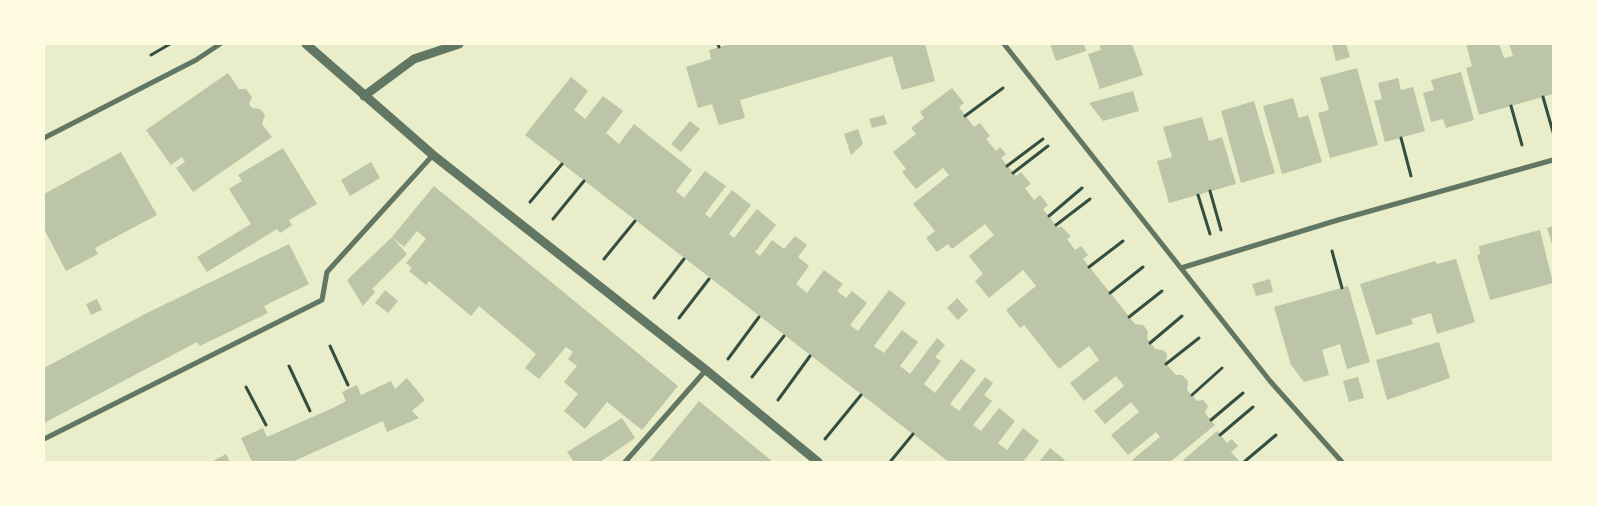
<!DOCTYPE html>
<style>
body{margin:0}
#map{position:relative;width:1597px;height:506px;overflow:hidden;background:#e9edc9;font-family:"Space Grotesk",sans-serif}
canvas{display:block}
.frame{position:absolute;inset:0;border:45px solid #fefae0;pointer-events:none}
</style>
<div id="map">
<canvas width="1597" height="506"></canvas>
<div class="frame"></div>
</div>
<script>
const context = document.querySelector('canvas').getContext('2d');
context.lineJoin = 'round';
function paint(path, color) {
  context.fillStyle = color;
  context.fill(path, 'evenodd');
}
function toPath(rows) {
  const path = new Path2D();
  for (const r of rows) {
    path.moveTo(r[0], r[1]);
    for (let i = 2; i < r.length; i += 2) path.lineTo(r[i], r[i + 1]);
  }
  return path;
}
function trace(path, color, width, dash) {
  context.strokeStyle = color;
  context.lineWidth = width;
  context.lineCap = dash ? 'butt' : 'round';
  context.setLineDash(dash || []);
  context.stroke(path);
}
const building = toPath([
 [730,44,925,44,935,81,902,90,892,56,740,100,745,118,719,125,712,104,698,108,686,67,711,59,709,50],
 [1050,44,1084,44,1086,51,1056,61],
 [1099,44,1132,44,1143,75,1100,89,1088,54,1101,50],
 [1337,44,1346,44,1350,57,1336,61,1332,45],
 [1466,44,1499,44,1504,58,1513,56,1509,44,1553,44,1553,94,1479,115,1466,68,1472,66],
 [1357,68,1378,145,1330,158,1318,113,1329,110,1320,78],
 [1461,72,1474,120,1446,128,1443,119,1431,122,1423,93,1434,90,1431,80],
 [228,73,239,89,246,89,252,97,249,104,252,108,260,109,265,115,262,124,272,137,193,192,176,168,185,162,182,157,171,165,146,130],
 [571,77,588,91,574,110,585,119,603,96,623,111,606,133,619,144,634,124,692,170,676,191,684,198,705,171,726,186,705,214,710,218,732,190,751,205,729,234,734,238,757,209,776,225,755,252,760,256,772,240,784,249,795,236,807,245,798,257,809,266,796,284,807,293,824,270,843,284,837,291,846,298,852,291,867,303,850,325,858,331,889,290,906,303,874,346,884,353,902,330,918,342,900,366,910,374,937,338,945,345,935,357,941,361,924,384,935,393,961,359,976,370,950,404,959,411,985,377,993,383,984,395,992,401,973,425,981,431,999,408,1015,421,998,443,1007,450,1023,428,1039,441,1023,462,949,462,525,135],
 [1398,78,1401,90,1413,87,1425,131,1385,142,1374,101,1382,99,1378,83],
 [952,88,964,103,959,107,974,127,980,123,990,136,986,139,996,151,1000,147,1006,154,1001,158,1016,176,1021,172,1031,184,1025,188,1034,200,1040,195,1048,205,1043,209,1058,228,1061,226,1071,236,1067,239,1075,250,1081,246,1088,255,1083,259,1135,324,1143,325,1148,331,1147,338,1155,349,1163,350,1167,354,1166,364,1176,375,1182,375,1188,381,1187,390,1197,401,1203,400,1208,406,1205,413,1215,425,1170,462,1134,462,1132,460,1160,437,1156,432,1128,455,1111,435,1139,412,1131,402,1105,424,1094,411,1124,386,1116,376,1084,401,1070,383,1099,360,1089,346,1059,369,1024,325,1020,328,1006,310,1036,286,1023,270,989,298,975,281,983,274,969,256,994,235,985,224,952,249,948,244,937,252,926,238,935,231,913,204,949,175,943,168,916,189,902,172,906,169,893,152,916,134,911,128,924,118,920,112],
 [1133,91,1139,111,1103,121,1089,103],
 [1293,98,1299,118,1308,115,1322,162,1282,174,1263,106],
 [1254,101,1275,173,1241,183,1221,111],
 [884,115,887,124,872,128,869,119],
 [1202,117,1209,141,1222,137,1236,184,1169,203,1157,161,1172,157,1163,127],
 [690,121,700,129,681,152,671,144],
 [858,129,863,144,851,155,844,134],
 [283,148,317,204,289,220,292,225,280,233,277,229,207,272,197,257,251,224,229,189,242,181,238,175],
 [121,152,157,215,95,248,98,254,66,271,44,229,44,194],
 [371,162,380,178,350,196,341,180],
 [434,186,678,386,642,430,607,402,585,429,564,411,578,394,564,382,577,366,568,359,573,352,566,347,539,379,525,368,536,354,504,327,479,306,471,316,429,281,426,285,409,271,412,268,406,263,426,239,417,231,404,247,392,237,407,254,372,289,375,292,363,306,347,280,392,237],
 [1553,226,1553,247,1547,228],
 [1540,230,1553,283,1490,300,1477,255,1480,254,1479,246],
 [289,244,309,284,264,306,268,313,200,346,197,342,44,423,44,368,145,314],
 [1456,259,1475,322,1437,334,1431,313,1411,319,1413,324,1376,335,1360,284,1435,261,1437,264],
 [1270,279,1273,292,1256,296,1252,284],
 [1348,286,1370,362,1347,369,1340,344,1322,350,1329,375,1304,382,1291,365,1274,307],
 [385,290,398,301,388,313,375,303],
 [957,298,968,310,958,320,947,308],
 [97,299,102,310,91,315,86,304],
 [1439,342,1450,378,1387,400,1376,360],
 [1358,377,1364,398,1349,402,1343,381],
 [407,378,425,400,412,411,419,418,387,432,383,421,292,462,252,462,241,438,263,428,267,437,335,407,346,401,342,392,357,385,361,395,391,381,395,389],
 [699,401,739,434,773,462,652,462,650,461],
 [622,418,635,438,600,462,574,462,567,452],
 [1217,431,1227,443,1232,439,1238,446,1231,452,1240,462,1181,462],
 [1050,448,1065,460,1063,462,1039,462],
 [226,454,230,462,211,462]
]);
const path = toPath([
 [718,44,719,47],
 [151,55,170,44],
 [1543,97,1553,132],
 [1511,106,1522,145],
 [965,116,1003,88],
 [1401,138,1411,176],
 [1007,166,1043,139],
 [1013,173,1048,146],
 [1210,191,1221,230],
 [1198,195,1210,234],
 [530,202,562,164],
 [1049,216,1082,188],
 [553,219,584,181],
 [1056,225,1090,199],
 [1332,251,1342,288],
 [604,259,635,221],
 [1089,267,1123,241],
 [1110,293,1143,267],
 [654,298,684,259],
 [1129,317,1162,291],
 [679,318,709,279],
 [1150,343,1182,316],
 [330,346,348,385],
 [728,359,759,317],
 [1166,364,1199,338],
 [289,366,310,411],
 [752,377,784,336],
 [246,387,266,425],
 [1192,395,1222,368],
 [778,400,810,356],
 [1211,420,1243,393],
 [1220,435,1253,407],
 [825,439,861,395],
 [890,462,913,434],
 [1244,462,1276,435]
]);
const minor = toPath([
 [1004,44,1270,381,1342,462],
 [44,138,196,60,220,44],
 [1181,268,1338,220,1553,160],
 [44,439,322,300,327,272,433,155],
 [625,462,706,370]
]);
const tertiary = toPath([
 [306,44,433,155,706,370,818,462],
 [364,96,414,59,459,44]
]);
paint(building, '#bcc5a7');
trace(path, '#344e41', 3);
trace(minor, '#617663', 5);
trace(tertiary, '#617663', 9);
</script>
